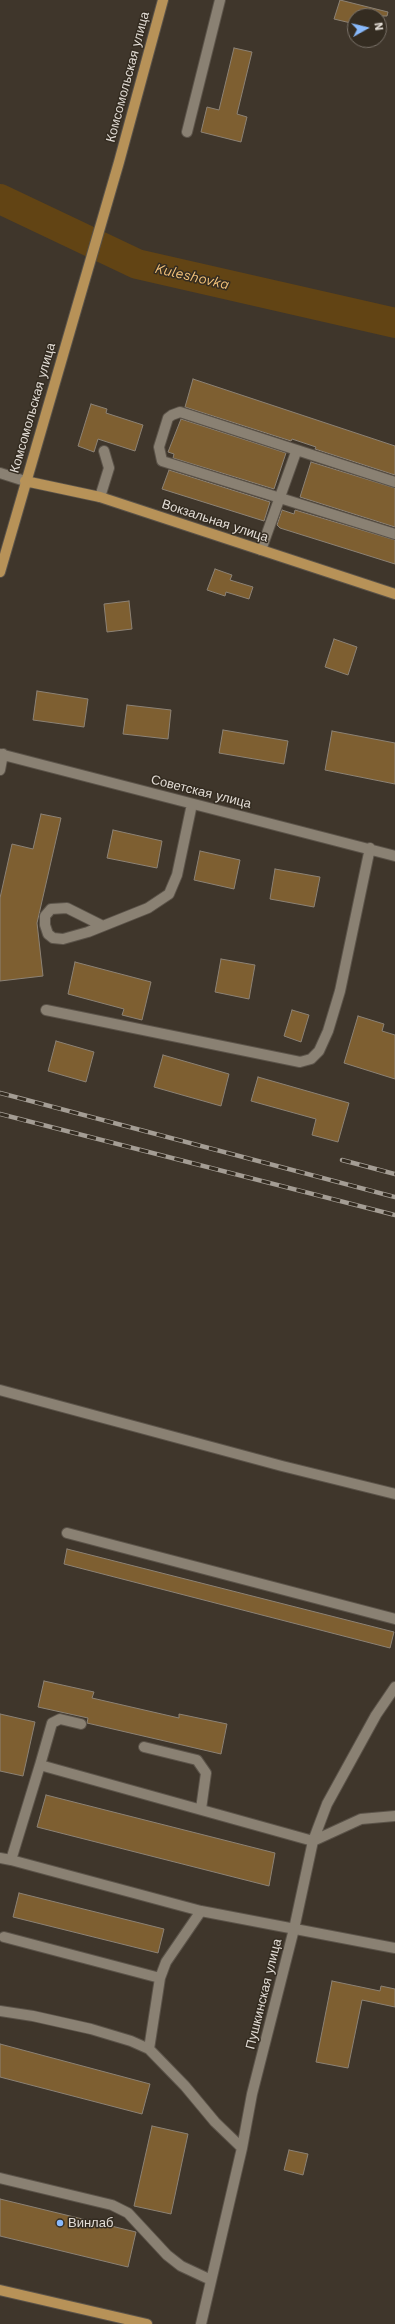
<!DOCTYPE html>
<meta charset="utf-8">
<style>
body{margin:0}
#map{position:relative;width:395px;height:2324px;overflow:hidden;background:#3f362b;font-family:"Work Sans",sans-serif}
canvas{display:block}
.north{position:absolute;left:347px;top:8px;width:40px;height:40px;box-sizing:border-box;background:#342c21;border:1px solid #7a7269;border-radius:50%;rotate:82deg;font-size:11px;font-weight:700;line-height:16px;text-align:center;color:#e2dcd5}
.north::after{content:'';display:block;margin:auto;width:14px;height:18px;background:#89bafc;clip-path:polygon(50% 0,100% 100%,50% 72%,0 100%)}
</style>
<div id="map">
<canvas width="395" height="2324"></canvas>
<div class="north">N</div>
</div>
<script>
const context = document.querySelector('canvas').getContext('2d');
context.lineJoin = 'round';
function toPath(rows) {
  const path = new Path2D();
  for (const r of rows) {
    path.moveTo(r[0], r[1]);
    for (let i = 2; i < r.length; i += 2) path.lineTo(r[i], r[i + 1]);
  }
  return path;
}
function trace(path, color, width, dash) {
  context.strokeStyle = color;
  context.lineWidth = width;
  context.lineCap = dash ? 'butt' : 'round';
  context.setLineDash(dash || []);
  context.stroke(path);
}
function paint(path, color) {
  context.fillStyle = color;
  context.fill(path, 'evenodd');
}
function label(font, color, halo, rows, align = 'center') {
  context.font = font + ' "Work Sans",sans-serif';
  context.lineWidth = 3;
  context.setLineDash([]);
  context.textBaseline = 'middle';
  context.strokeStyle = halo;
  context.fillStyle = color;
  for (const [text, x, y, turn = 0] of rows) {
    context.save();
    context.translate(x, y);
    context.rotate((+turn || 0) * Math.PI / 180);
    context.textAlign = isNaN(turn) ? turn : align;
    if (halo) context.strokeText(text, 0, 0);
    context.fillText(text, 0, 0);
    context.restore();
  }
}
const river = toPath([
 [0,199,137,264,395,323]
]);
const building = toPath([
 [340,0,388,12,387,16,355,16,355,24,334,19,340,0],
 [234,48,252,52,237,114,247,117,241,142,201,132,207,107,219,110,234,48],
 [193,379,395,446,395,475,315,449,316,447,292,439,291,441,185,407,193,379],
 [91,404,107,409,106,413,143,425,135,451,98,439,94,452,78,446,91,404],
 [181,419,286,453,274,489,173,458,174,454,168,452,181,419],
 [311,462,395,488,395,527,300,497,311,462],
 [169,470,270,502,264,521,162,489,169,470],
 [282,510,294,514,295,510,395,540,395,564,280,528,277,525,282,510],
 [215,569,232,575,230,580,253,587,249,599,226,592,225,596,207,590,215,569],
 [129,601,132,629,107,632,104,604,129,601],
 [334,639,357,647,348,675,325,667,334,639],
 [37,691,88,699,84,727,33,720,37,691],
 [127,705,171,710,168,739,123,734,127,705],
 [223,730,288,741,284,764,219,753,223,730],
 [332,731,395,743,395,784,325,770,332,731],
 [41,814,61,818,37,923,43,976,0,981,0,898,12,844,33,849,41,814],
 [113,830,162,841,157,868,107,858,113,830],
 [200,851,240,860,234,889,194,880,200,851],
 [275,869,320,877,314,907,270,899,275,869],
 [221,959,255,965,249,999,215,992,221,959],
 [75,962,151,982,142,1020,122,1015,124,1009,68,994,75,962],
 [292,1010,309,1015,301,1042,284,1036,292,1010],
 [358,1016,384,1024,382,1031,395,1035,395,1079,344,1063,358,1016],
 [56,1041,94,1052,86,1082,48,1071,56,1041],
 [163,1055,229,1074,221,1106,154,1087,163,1055],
 [258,1077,349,1103,338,1142,312,1135,316,1119,251,1101,258,1077],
 [67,1549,394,1632,390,1648,64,1564,67,1549],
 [44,1681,94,1692,92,1698,179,1718,179,1714,227,1724,221,1754,87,1723,88,1718,38,1707,44,1681],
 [0,1714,35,1722,23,1776,0,1771,0,1714],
 [46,1795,275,1853,269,1886,37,1827,46,1795],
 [19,1893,164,1929,158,1953,13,1917,19,1893],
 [332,1981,380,1991,381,1986,395,1989,395,2007,362,2000,348,2068,316,2062,332,1981],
 [0,2044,150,2084,142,2114,0,2077,0,2044],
 [152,2126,188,2134,171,2214,134,2206,152,2126],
 [289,2150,308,2154,303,2175,284,2170,289,2150],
 [0,2199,136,2232,128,2267,0,2236,0,2199]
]);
const minor = toPath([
 [187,132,220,0],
 [0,473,25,481],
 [395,482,180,412,172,415,168,418,159,447,162,461,395,534],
 [100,497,109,468,104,451],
 [261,550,296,452],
 [0,754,395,856],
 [0,770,3,754],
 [103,926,67,908,51,909,45,916,45,925,48,934,53,938,63,939,88,932,148,908,169,894,177,875,192,804],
 [46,1010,300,1062,311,1059,319,1051,328,1031,340,991,370,848],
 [0,1390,282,1466,395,1494],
 [67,1533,395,1619],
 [144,1747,197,1760,206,1773,201,1809],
 [40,1765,52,1723,60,1719,81,1724],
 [0,1858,11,1860,40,1765,313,1841,361,1819,395,1816],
 [11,1860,201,1911,395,1948],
 [4,1937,160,1978],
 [0,2011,33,2016,91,2029,131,2041,149,2049,185,2086,215,2122,242,2148],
 [149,2049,160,1978,166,1962,201,1911],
 [0,2178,112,2205,128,2213,167,2255,181,2266,211,2280],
 [201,2324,242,2148,252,2094,294,1929,313,1841,327,1804,376,1715,395,1687]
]);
const major = toPath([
 [25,481,100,497,395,594],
 [0,572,119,162,163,0],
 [0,2290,147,2324]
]);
const rail = toPath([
 [0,1093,395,1197],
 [0,1114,395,1215],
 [342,1160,395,1174]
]);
const markers = [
 [60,2223,4,"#89bafc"]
];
const streetNames = [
 ["Комсомольская улица",128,77,-75],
 ["Комсомольская улица",33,408,-74],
 ["Вокзальная улица",215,521,18],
 ["Советская улица",201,792,14],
 ["Пушкинская улица",264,1994,-76]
];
const poiNames = [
 ["Винлаб",68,2223]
];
const waterNames = [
 ["Kuleshovka",192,277,13]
];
trace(river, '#624414', 30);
paint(building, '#7e5f31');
trace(building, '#8c8275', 1);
trace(minor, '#5b5349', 12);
trace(major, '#5b5349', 12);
trace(minor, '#8a8173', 10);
trace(major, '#b79258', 10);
trace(rail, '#a49d94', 4.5);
trace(rail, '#342c21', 3, [9]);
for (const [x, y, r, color] of markers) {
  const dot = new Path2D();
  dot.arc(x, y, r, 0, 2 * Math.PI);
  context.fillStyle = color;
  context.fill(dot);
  trace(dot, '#342c21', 1.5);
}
label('13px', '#e2dcd5', '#342c21', streetNames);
label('13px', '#e2dcd5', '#342c21', poiNames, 'left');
label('italic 14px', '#eebe77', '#342c21', waterNames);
</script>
